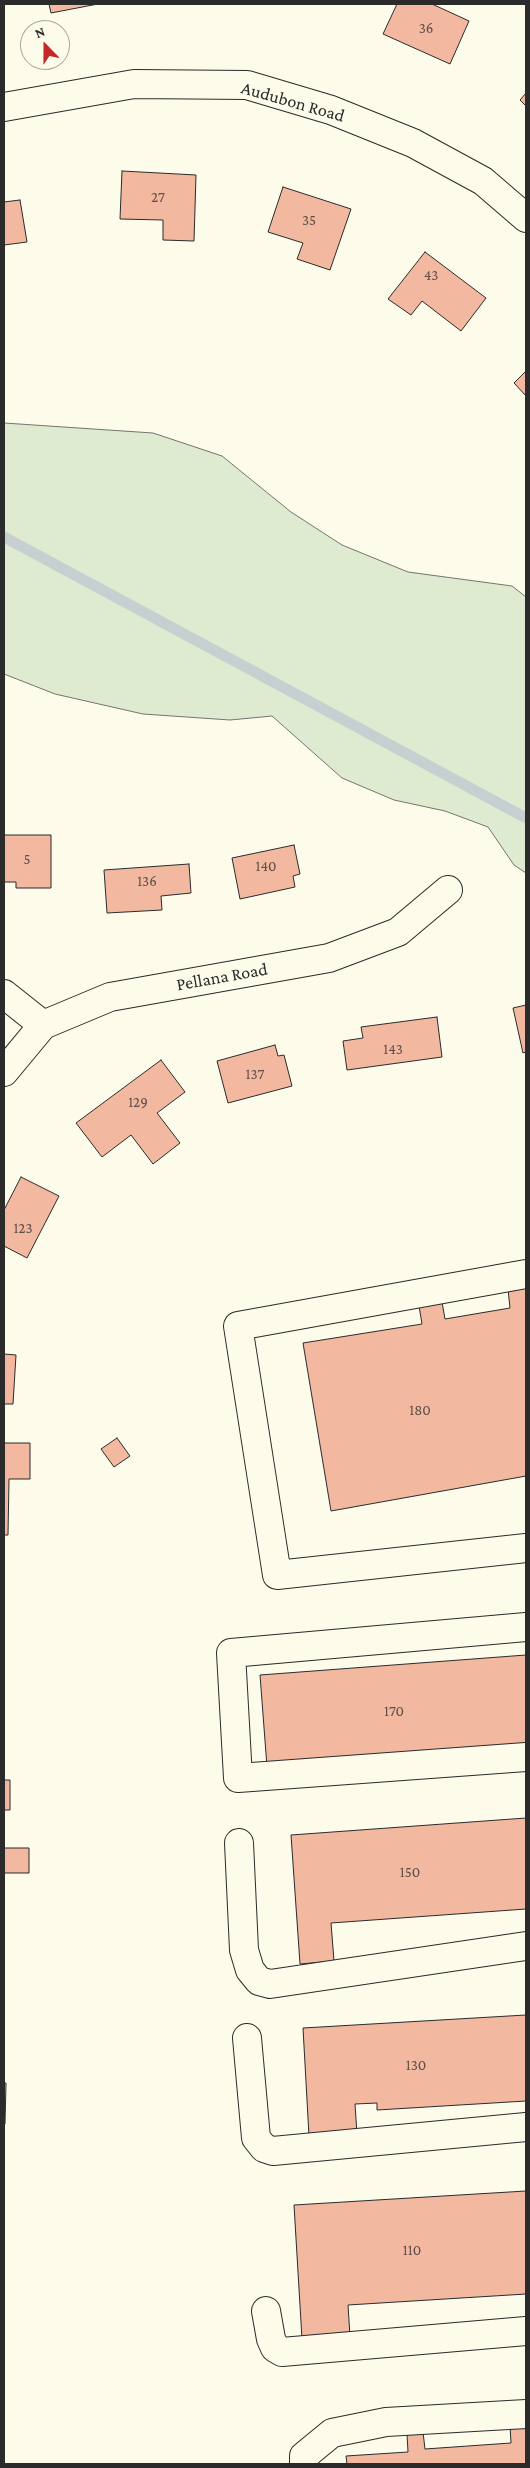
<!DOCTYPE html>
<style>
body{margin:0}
#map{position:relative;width:530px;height:2468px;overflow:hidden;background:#fdfbea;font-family:"Crimson Pro",serif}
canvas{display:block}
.frame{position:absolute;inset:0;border:5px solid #2b2b2b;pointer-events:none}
.north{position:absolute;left:20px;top:20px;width:50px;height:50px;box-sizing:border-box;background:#fdfbea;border:1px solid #a9a89e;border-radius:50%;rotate:338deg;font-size:14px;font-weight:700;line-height:20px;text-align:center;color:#2b2b2b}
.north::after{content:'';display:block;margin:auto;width:18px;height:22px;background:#c62828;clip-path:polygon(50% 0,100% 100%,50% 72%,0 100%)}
</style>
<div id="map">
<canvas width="530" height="2468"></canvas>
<div class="frame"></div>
<div class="north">N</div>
</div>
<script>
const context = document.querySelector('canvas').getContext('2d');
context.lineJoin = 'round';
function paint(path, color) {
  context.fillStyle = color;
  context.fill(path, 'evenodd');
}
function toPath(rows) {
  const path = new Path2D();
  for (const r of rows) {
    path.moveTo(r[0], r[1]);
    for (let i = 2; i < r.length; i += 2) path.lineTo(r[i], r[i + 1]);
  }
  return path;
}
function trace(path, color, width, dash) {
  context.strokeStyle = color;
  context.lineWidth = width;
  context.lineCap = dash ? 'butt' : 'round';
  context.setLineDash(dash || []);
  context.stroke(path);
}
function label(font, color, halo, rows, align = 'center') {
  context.font = font + ' "Crimson Pro",serif';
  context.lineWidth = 4;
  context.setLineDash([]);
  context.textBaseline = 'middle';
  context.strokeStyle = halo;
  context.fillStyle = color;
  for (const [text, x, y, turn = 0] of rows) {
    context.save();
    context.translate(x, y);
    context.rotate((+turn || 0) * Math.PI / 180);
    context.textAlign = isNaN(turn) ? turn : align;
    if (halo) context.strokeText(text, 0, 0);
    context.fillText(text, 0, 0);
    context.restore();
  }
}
const green = toPath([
 [4,423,153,433,222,456,291,512,342,545,408,572,512,586,526,597,526,873,514,865,488,827,445,811,394,800,342,778,272,716,230,720,143,714,55,694,4,674,4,423]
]);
const stream = toPath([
 [4,537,526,818]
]);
const building = toPath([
 [49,4,98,4,51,13,49,4],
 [397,4,432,4,469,21,450,64,383,34,397,4],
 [526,93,526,106,520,100,526,93],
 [122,171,196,175,194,241,163,240,163,220,120,219,122,171],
 [283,187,351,209,330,270,297,259,303,243,268,232,283,187],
 [20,200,27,242,4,245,4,202,20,200],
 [425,252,486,298,461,331,422,301,411,315,388,299,425,252],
 [526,371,526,396,514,383,526,371],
 [4,835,51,835,51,888,16,888,16,882,4,882,4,835],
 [294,845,300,874,293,876,295,887,240,899,232,858,294,845],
 [189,864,191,893,161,896,162,910,107,913,104,870,189,864],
 [526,1005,526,1052,523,1053,513,1008,526,1005],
 [437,1017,442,1057,347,1070,343,1041,363,1038,361,1027,437,1017],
 [275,1045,278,1056,284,1055,292,1086,228,1103,217,1061,275,1045],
 [161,1060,185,1092,157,1113,180,1143,153,1164,131,1135,102,1157,76,1123,161,1060],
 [21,1177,59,1196,27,1258,4,1246,4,1210,21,1177],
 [526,1286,526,1476,331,1511,303,1343,422,1324,419,1306,442,1302,445,1319,510,1308,508,1289,526,1286],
 [4,1354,16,1355,13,1404,4,1404,4,1354],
 [117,1438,130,1456,114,1467,101,1449,117,1438],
 [4,1443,30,1443,30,1479,9,1479,8,1535,4,1535,4,1443],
 [526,1655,526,1748,267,1767,260,1675,526,1655],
 [4,1780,10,1780,10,1810,4,1810,4,1780],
 [526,1818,526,1909,331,1923,334,1961,300,1964,291,1835,526,1818],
 [4,1848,29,1848,29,1873,4,1873,4,1848],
 [526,2015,526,2101,377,2110,377,2103,355,2104,357,2134,309,2136,303,2028,526,2015],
 [4,2083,6,2083,5,2124,4,2123,4,2083],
 [526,2191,526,2294,348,2305,350,2336,302,2339,294,2205,526,2191],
 [526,2425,526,2464,347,2464,346,2456,408,2452,407,2434,423,2432,425,2449,511,2443,510,2426,526,2425]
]);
const minor = toPath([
 [4,107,134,84,247,85,331,110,413,143,483,181,526,218],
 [4,994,43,1025],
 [4,1072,43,1025,110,997,329,958,398,932,448,890],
 [526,1274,238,1326,277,1575,526,1548],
 [526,1627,231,1653,238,1778,526,1757],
 [239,1843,244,1950,250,1970,259,1981,270,1984,526,1946],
 [247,2038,256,2138,264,2148,273,2151,526,2127],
 [266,2311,271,2339,275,2348,282,2352,526,2331],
 [304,2464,304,2456,332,2433,386,2422,526,2414]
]);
const numberNames = [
 ["36",426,28],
 ["27",158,197],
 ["35",309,220],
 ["43",431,275],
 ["5",27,859],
 ["140",266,866],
 ["136",147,881],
 ["143",393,1049],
 ["137",255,1074],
 ["129",138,1102],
 ["123",23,1228],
 ["180",420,1410],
 ["170",394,1711],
 ["150",410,1872],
 ["130",416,2065],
 ["110",412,2250]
];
const streetNames = [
 ["Audubon Road",293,102,16],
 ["Pellana Road",222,977,-10]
];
paint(green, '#deebd1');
trace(green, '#74746e', 1);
trace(stream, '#c7d0d0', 11);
paint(building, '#f2b8a0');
trace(building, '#2b2b2b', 1);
trace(minor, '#2b2b2b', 30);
trace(minor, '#fdfbea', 28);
label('15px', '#5d4e48', null, numberNames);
label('18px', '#2b2b2b', '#fdfbea', streetNames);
</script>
